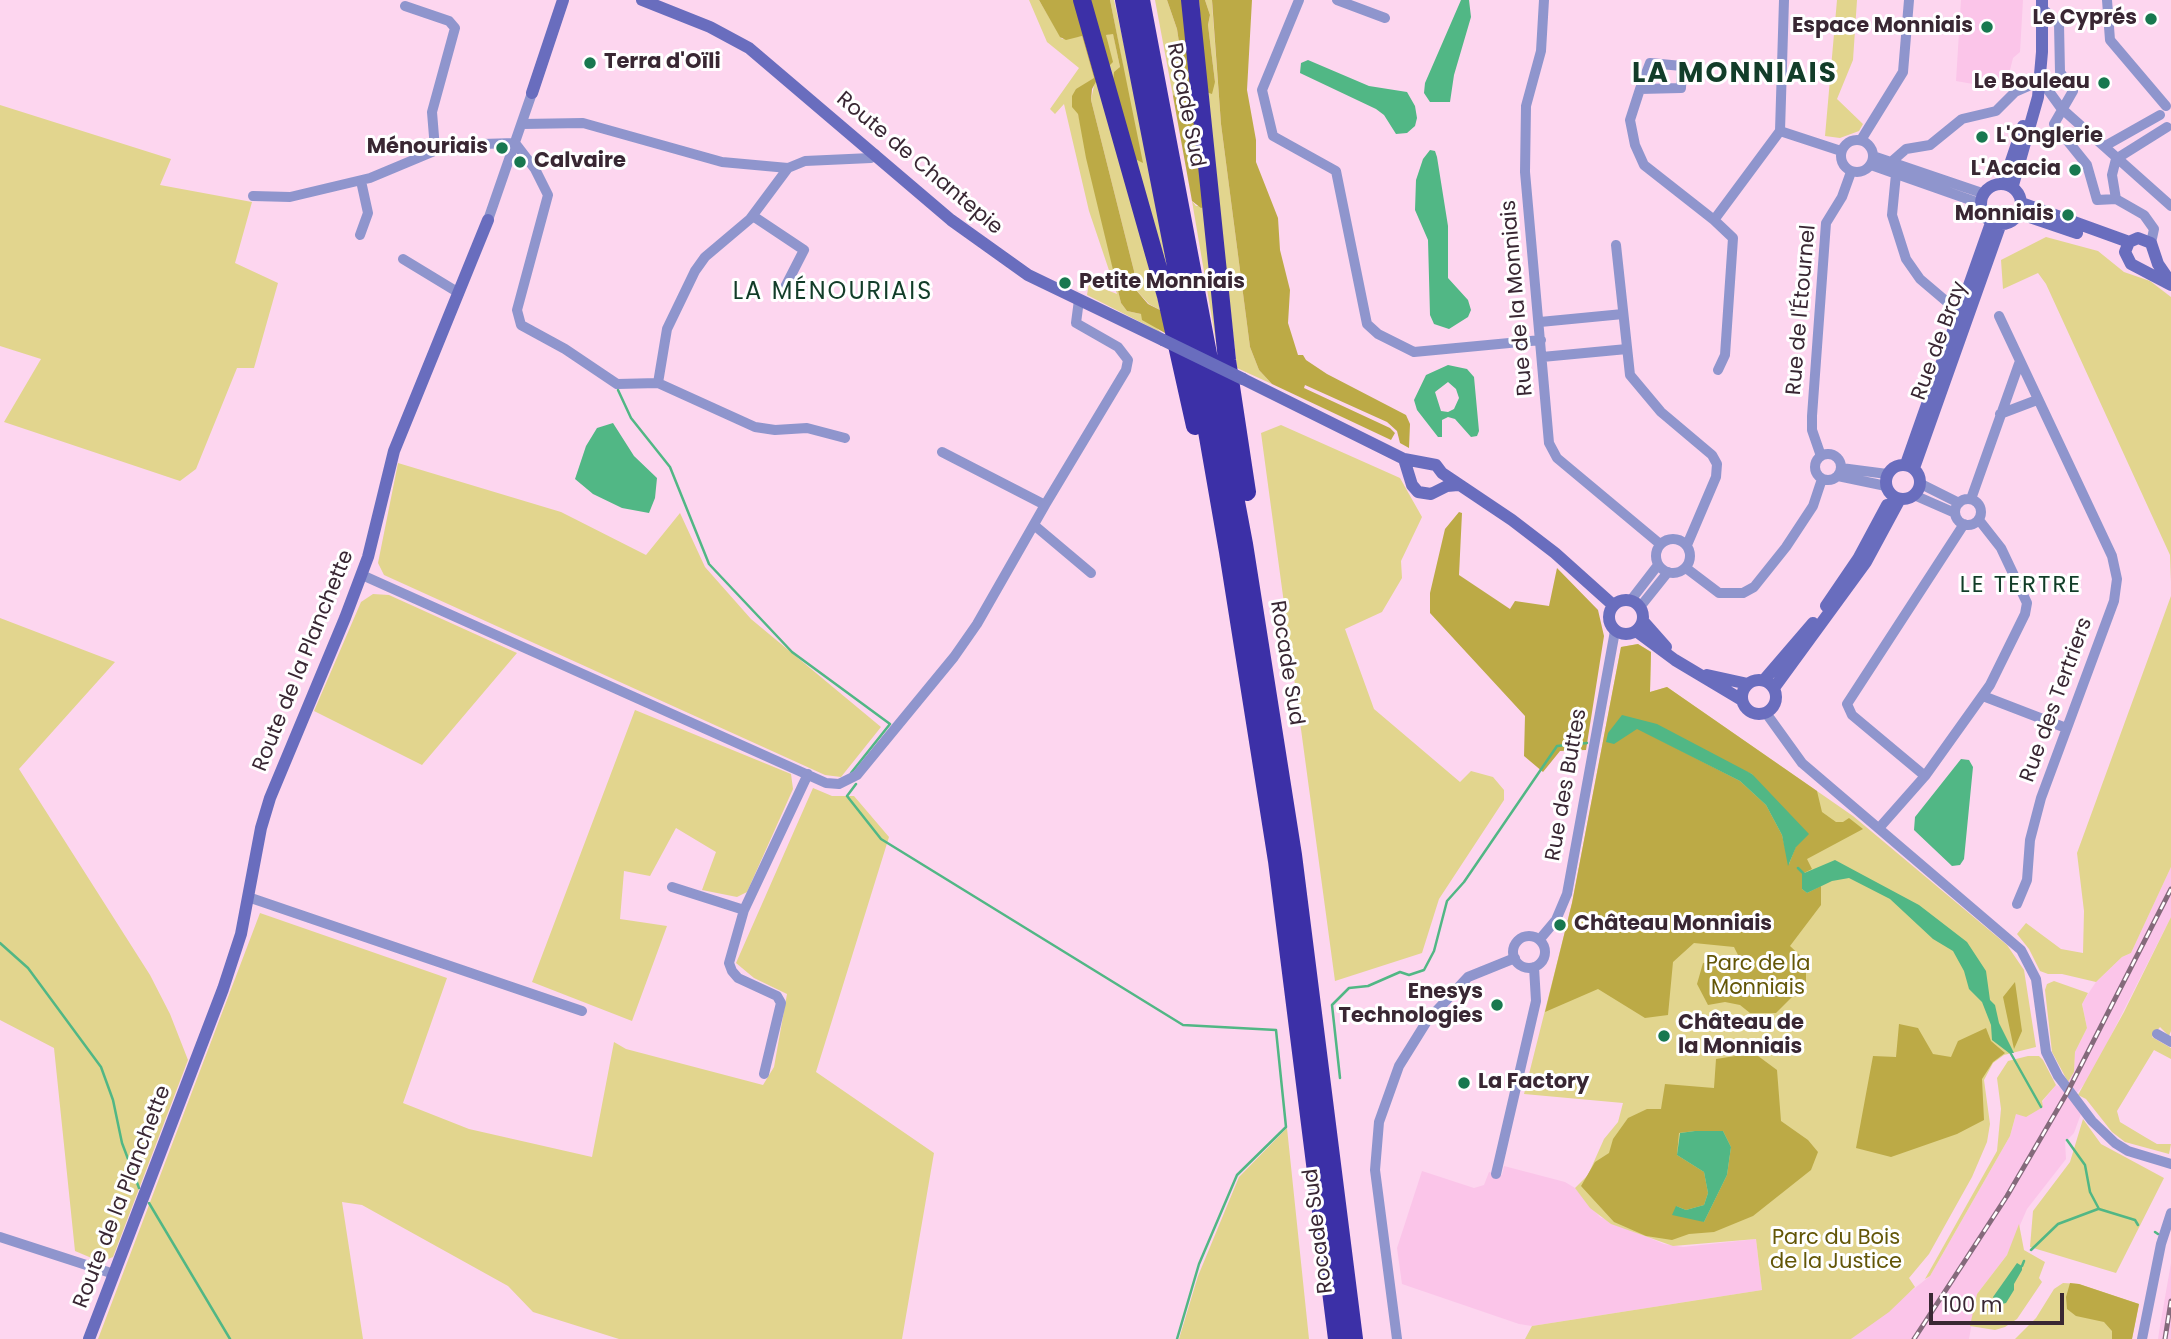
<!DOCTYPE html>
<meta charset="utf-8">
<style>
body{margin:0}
#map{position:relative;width:2171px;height:1339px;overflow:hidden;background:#fdd6ef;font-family:Poppins,sans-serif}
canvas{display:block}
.scale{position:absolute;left:1929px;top:1293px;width:135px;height:32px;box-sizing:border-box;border:4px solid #392733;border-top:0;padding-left:9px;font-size:21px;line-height:24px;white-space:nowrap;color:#392733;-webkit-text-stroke:5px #fff;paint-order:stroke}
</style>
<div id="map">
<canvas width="2171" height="1339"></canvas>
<div class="scale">100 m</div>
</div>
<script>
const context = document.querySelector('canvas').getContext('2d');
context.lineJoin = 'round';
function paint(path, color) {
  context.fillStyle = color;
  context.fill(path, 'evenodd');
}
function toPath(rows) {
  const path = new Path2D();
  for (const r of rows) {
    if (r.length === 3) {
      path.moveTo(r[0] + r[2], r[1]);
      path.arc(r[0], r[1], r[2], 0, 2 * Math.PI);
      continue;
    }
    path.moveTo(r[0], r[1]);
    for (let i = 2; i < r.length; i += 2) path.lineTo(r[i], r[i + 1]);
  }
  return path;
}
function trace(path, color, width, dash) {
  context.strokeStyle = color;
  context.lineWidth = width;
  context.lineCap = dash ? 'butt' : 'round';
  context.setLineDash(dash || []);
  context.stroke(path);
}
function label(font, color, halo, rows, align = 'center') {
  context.font = font + ' Poppins,sans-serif';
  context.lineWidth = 6;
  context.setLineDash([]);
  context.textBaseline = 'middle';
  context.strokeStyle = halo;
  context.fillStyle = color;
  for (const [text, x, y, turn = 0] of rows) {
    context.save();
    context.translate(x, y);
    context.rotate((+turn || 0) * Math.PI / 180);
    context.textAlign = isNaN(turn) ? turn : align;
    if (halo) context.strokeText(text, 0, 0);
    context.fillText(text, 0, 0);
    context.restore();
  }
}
const built = toPath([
 [1961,0,2023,0,2020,52,2013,58,2008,78,1994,84,1989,91,1980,91,1973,84,1956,81],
 [2171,867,2171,917,2090,1077,2077,1093,2068,1082,2074,1072,2075,1052,2087,1028,2082,1003,2096,982,2122,957,2131,953],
 [2056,1085,2064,1089,2082,1111,2074,1133,2065,1142,2066,1159,2027,1209,2007,1255,1977,1294,1969,1339,1851,1339,1930,1276,2010,1136,2016,1114,2042,1102],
 [1504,1166,1565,1182,1575,1188,1600,1217,1664,1244,1683,1247,1756,1239,1762,1290,1532,1326,1519,1324,1402,1284,1397,1248,1422,1171,1474,1188,1484,1185,1489,1172,1502,1175],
 [2171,1263,2171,1339,2158,1339,2160,1326]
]);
const green = toPath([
 [1029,0,1039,0,1062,39,1082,36,1094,78,1098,78,1146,244,1160,310,1149,304,1136,290,1134,271,1091,100,1095,81,1072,106,1078,113,1121,303,1127,311,1141,314,1162,333,1087,295,1089,283,1117,294,1089,211,1064,104,1055,114,1050,109,1079,68,1047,42],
 [1110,0,1114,0,1129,67,1182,342,1109,66,1106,35,1113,33,1120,67,1113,81,1123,66],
 [1155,0,1167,0,1177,29,1185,82,1184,93,1175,92,1173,96],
 [1205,0,1212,0,1212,3,1221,124,1250,347,1259,370,1272,384,1237,368,1206,92,1215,82,1208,25,1210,15],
 [1837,0,1857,0,1853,60,1837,99,1863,124,1859,131,1840,138,1825,136],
 [0,105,171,159,160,185,252,202,235,263,278,283,254,368,237,368,196,469,180,481,4,422,41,359,0,346],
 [1192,201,1196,206,1207,206,1219,360],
 [2046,237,2098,251,2124,272,2150,281,2171,297,2171,582,2170,555,2046,284,2038,273,2003,289,2001,260],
 [1281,425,1400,478,1422,517,1401,561,1402,578,1382,612,1345,629,1374,709,1460,782,1471,771,1493,777,1504,790,1504,800,1439,899,1422,953,1335,981,1261,433],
 [398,463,561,512,646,555,680,513,705,567,751,619,881,727,841,777,825,775,384,575,378,563],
 [373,594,389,595,517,653,422,765,314,711,361,602],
 [2171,596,2171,867,2131,953,2122,957,2096,982,2062,974,2048,974,2040,971,2029,949,2017,934,2026,923,2061,949,2083,953,2084,911,2077,853],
 [0,618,115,662,19,769,150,975,170,1014,188,1060,113,1257,101,1262,75,1251,54,1048,0,1020],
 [1638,644,1651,652,1650,692,1667,687,1853,816,2007,945,2024,970,2036,1047,2004,1055,1993,1063,1984,1080,1990,1124,1987,1142,1972,1177,1929,1254,1909,1278,1915,1287,1889,1312,1851,1339,1525,1339,1532,1326,1762,1290,1756,1239,1673,1246,1611,1224,1590,1208,1575,1188,1588,1175,1604,1139,1618,1122,1623,1103,1524,1094,1572,903,1621,647],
 [635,710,791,774,793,789,747,892,737,897,702,890,716,852,676,828,650,876,624,871,620,919,667,926,632,1021,532,982],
 [813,788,832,796,854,796,889,837,816,1072,934,1153,902,1339,619,1339,533,1312,508,1286,362,1205,342,1202,363,1339,98,1339,260,913,447,978,403,1103,469,1129,592,1157,614,1042,626,1049,763,1085,774,1067,787,994,754,978,736,963],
 [2171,917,2171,1031,2169,1036,2160,1027,2152,1037,2171,1048,2171,1059,2154,1050,2117,1111,2120,1122,2145,1137,2157,1144,2171,1144,2169,1154,2125,1142,2112,1132,2086,1099,2078,1095,2124,1012],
 [2054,981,2088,993,2082,1004,2087,1028,2075,1052,2074,1072,2068,1082,2052,1052,2045,990,2047,984],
 [2028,1056,2039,1056,2043,1060,2056,1085,2042,1101,2043,1107,2026,1117,2016,1114,2010,1136,1930,1276,1925,1279,1997,1151,2001,1109,1997,1078,2008,1061],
 [2083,1119,2101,1144,2164,1178,2116,1273,2030,1247,2033,1211,2070,1162],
 [1287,1128,1309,1339,1179,1339,1198,1276,1239,1177],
 [2019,1224,2024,1250,2045,1262,2039,1278,2042,1282,2017,1319,2005,1327,1995,1330,1970,1326,1977,1294,2007,1255],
 [2063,1283,2079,1284,2139,1304,2132,1339,2015,1339,2036,1318,2054,1289]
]);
const forest = toPath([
 [1039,0,1075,0,1098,78,1092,89,1091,100,1134,271,1136,290,1148,304,1160,310,1166,323,1165,333,1142,320,1141,314,1127,311,1121,303,1086,158,1078,114,1072,107,1072,96,1076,89,1094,78,1082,36,1066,40,1060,37],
 [1087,0,1110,0,1143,163,1135,159,1113,81,1114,72,1120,67,1113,34,1106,35,1113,62,1109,66],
 [1167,0,1184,0,1207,206,1201,208,1192,201,1173,96,1175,92,1184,93,1185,82,1177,29],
 [1199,0,1205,0,1210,15,1208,25,1215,82,1212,94,1206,92],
 [1212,0,1252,0,1247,90,1256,140,1256,162,1278,218,1280,250,1290,290,1288,323,1298,355,1303,355,1306,360,1327,374,1406,415,1410,424,1409,448,1400,443,1397,431,1387,422,1305,385,1304,388,1390,428,1395,433,1391,440,1272,384,1259,370,1250,347,1221,124],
 [1459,512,1462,513,1459,575,1510,609,1515,601,1549,606,1557,568,1598,610,1604,636,1586,750,1560,751,1543,772,1524,756,1525,716,1430,613,1430,593,1445,529],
 [1638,644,1651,652,1650,692,1667,687,1817,791,1822,812,1836,822,1843,822,1849,818,1863,829,1807,859,1812,869,1802,874,1802,889,1807,893,1821,886,1821,905,1790,946,1806,961,1806,983,1776,1013,1750,1013,1740,1005,1725,1002,1708,1005,1697,984,1703,963,1740,959,1734,947,1694,943,1673,962,1668,1015,1645,1018,1598,989,1545,1012,1572,903,1621,647],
 [1637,728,1752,774,1796,846,1789,864,1782,835,1766,805,1740,781],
 [2015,982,2022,1031,2014,1049,2003,997],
 [1899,1024,1918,1028,1933,1054,1951,1057,1958,1041,1986,1028,1991,1041,2005,1053,1993,1062,1982,1079,1984,1120,1957,1134,1891,1157,1856,1148,1873,1056,1896,1057],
 [1754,1053,1777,1070,1781,1121,1808,1140,1818,1152,1811,1170,1753,1216,1714,1232,1689,1234,1672,1240,1646,1236,1614,1222,1581,1186,1595,1162,1609,1153,1613,1139,1628,1118,1647,1109,1661,1109,1665,1084,1714,1088,1716,1059],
 [1695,1131,1723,1131,1731,1147,1727,1175,1704,1222,1676,1206,1686,1210,1704,1205,1708,1193,1704,1172,1677,1155,1679,1133],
 [2070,1283,2079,1284,2139,1304,2132,1339,2112,1339,2112,1331,2104,1322,2076,1316,2067,1309,2066,1297]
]);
const water = toPath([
 [1461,0,1469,0,1471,17,1454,75,1450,102,1430,102,1424,93,1425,83],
 [1308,60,1369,86,1407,92,1415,106,1417,118,1415,126,1407,133,1396,134,1384,115,1376,109,1300,73,1301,63],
 [1430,150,1435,151,1437,157,1448,226,1448,278,1468,300,1471,310,1468,317,1449,329,1434,324,1430,315,1428,240,1415,210,1416,180,1423,159],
 [1448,365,1467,369,1474,377,1479,431,1477,436,1471,437,1455,419,1448,417,1442,420,1442,437,1438,437,1417,410,1414,400,1426,375],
 [1448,382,1456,389,1459,398,1454,409,1448,412,1441,411,1435,392],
 [613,423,634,456,657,478,655,498,649,513,622,508,593,494,575,479,586,446,597,428],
 [1622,715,1657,724,1752,774,1809,834,1796,847,1788,866,1782,835,1766,805,1740,781,1637,729,1614,744,1606,742,1608,733],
 [1961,759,1969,760,1973,767,1964,859,1960,865,1952,866,1914,830,1915,817],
 [1835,860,1919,905,1967,942,1986,971,1990,1000,1995,1005,1999,1023,2014,1053,2009,1053,1992,1040,1991,1025,1982,1002,1969,989,1964,971,1953,951,1933,939,1890,899,1849,878,1832,881,1807,893,1802,889,1802,874],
 [1695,1131,1723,1131,1731,1147,1727,1175,1704,1222,1672,1215,1676,1206,1686,1210,1704,1205,1708,1193,1704,1172,1677,1155,1680,1133],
 [2017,1263,2022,1266,2022,1270,2014,1284,2014,1290,2006,1303,1998,1305,1993,1297]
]);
const stream = toPath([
 [618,390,631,418,670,467,709,564,792,652,890,724,851,773],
 [856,784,847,796,881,839,1183,1025,1276,1030,1286,1127,1237,1175,1199,1264,1177,1339],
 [1798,868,1805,875],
 [0,943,28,968,101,1067,113,1100,122,1143,139,1188],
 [2010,1052,2041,1107],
 [1340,1078,1332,1005,1349,988,1368,986,1400,972,1409,975,1424,970,1434,951,1447,901,1464,882,1557,746,1587,743],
 [2067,1140,2085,1165,2090,1192,2099,1209,2135,1220,2138,1225],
 [149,1203,230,1339],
 [2155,1232,2158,1234],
 [2031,1250,2058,1224,2098,1209],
 [2022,1266,2024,1261]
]);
const street = toPath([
 [1299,0,1262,90,1273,136,1336,171,1367,324,1378,334,1414,352,1541,340],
 [1337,0,1385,18],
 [1544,0,1541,51,1526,106,1525,172,1549,443,1557,458,1660,544],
 [2107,0,2110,40,2166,106],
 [405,6,449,21,455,28,432,112,435,149],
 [2043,9,2059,24,2060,72,2073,91,2054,124,2087,165,2097,200,2116,199],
 [2040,79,2061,108,2171,206],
 [1640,89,1681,88,1682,66,1650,63,1640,89,1630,120,1635,145,1644,165,1714,220],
 [522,124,583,123,722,162,788,168],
 [1780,131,1841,151],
 [1857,156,16],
 [1861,140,1903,72,1909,0],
 [515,143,535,169,548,195,517,310,521,325,565,349,617,384,658,383,755,427,775,430,807,428,845,438],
 [2105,146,2160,115],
 [1873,156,1982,193],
 [1890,163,1906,149,1930,145,1962,119,1996,111,2015,92,2031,85],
 [1871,165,1979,203],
 [1896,174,1892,215,1906,259,1920,279,1960,313],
 [253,196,290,197,370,178,449,145,515,143],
 [753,216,804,250,783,291],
 [488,220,532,93],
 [360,235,368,213,361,181],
 [2151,243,2154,229,2144,215,2116,199,2112,175,2116,159,2167,127],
 [1616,245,1630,375,1661,412,1712,455,1717,464,1716,477,1687,545],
 [403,259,459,293],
 [1999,316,2112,556,2117,579,2114,601,2041,798,2030,840,2027,880,2017,904],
 [1540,322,1623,314],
 [1542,357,1627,349],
 [1718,370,1725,355,1733,238,1714,220,1780,131,1784,0],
 [658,383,667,329,695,271,705,257,750,219,788,168,805,161,871,158,875,154],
 [2000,414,2037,400],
 [942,452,1045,505,1126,370,1128,360,1118,347,1076,323,1079,300],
 [1828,467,13],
 [1821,456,1812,430,1812,416,1826,223,1842,197,1851,172],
 [1841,468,1887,474],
 [1838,476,1886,486],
 [1921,484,1959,503],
 [1914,495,1955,513],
 [1971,499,2020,361],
 [1968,512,13],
 [1034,525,1091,573],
 [1673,556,17],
 [1686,568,1719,593,1743,593,1754,587,1786,547,1813,506,1822,479],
 [362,575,826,783,839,784,857,775,954,657,977,624,1045,505],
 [1631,600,1658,565],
 [1640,607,1668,572],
 [1983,696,2066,728],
 [1766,713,1802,763,2021,950,2036,979,2046,1052,2058,1076,2092,1121,2115,1143,2128,1151,2171,1164],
 [1925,776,1852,715,1847,704,1964,524],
 [1880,827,1925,776,1990,685,2025,614,2027,603,2001,548,1979,520],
 [672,887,744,910,808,774],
 [248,897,582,1011],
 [744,910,729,963,732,971,738,978,777,996,781,1003,764,1074],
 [1529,952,16],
 [1540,939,1556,920,1567,894,1615,631],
 [2157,1034,2171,1042],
 [1496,1174,1536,1001,1534,967],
 [0,1237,114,1274],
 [1397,1339,1375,1170,1379,1122,1399,1066,1427,1021,1468,977,1515,958],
 [2142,1339,2161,1244,2171,1213]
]);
const secondary = toPath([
 [642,0,710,27,749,48,951,220,1028,275,1163,340],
 [532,93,563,0],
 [2004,182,2023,126],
 [2001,204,20],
 [2013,185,2038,97,2042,52,2042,0],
 [2024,204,2129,242],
 [2021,214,2077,233],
 [2171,283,2158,264,2151,243,2138,238,2129,242,2125,252,2131,264,2171,285],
 [1243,379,1404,459,1436,465,1442,473,1512,520,1555,553,1613,605],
 [1404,459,1412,485,1418,492,1431,494,1447,486,1458,485],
 [1906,464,1991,223],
 [1903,482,17],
 [1914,468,2000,226],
 [1626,617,17],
 [1826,606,1858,559,1887,505],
 [1643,621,1666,647],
 [1636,631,1675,660,1742,700],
 [1707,675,1748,684],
 [1759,697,17],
 [1764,680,1813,623],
 [1774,688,1866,562,1900,499],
 [89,1339,223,989,241,934,261,828,270,798,345,618,368,557,394,451,488,220]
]);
const highway = toPath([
 [1082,0,1166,296,1195,426],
 [1124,0,1196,368,1228,552,1277,861,1337,1339],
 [1141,0,1244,544,1293,855,1354,1339],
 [1190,0,1227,360,1247,492]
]);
const rail = toPath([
 [1914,1339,2007,1196,2067,1093,2171,889],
 [2165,1339,2171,1301]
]);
const secondaryBridge = toPath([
 [1163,340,1243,379]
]);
const markers = [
 [2151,19,7,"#18784f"],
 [1987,27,7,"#18784f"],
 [590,63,7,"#18784f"],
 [2104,83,7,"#18784f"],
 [1982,137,7,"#18784f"],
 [502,148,7,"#18784f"],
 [520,162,7,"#18784f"],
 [2075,170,7,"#18784f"],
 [2068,215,7,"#18784f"],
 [1065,283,7,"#18784f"],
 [1560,925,7,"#18784f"],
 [1497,1005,7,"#18784f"],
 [1664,1036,7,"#18784f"],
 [1464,1083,7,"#18784f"]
];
const poiNames = [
 ["Le Cyprés",2137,19],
 ["Espace Monniais",1973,27],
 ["Terra d'Oïli",604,63,"left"],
 ["Le Bouleau",2090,83],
 ["L'Onglerie",1996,137,"left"],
 ["Ménouriais",488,148],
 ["Calvaire",534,162,"left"],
 ["L'Acacia",2061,170],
 ["Monniais",2054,215],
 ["Petite Monniais",1079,283,"left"],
 ["Château Monniais",1574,925,"left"],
 ["Enesys",1483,993],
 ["Technologies",1483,1017],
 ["Château de",1678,1024,"left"],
 ["la Monniais",1678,1048,"left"],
 ["La Factory",1478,1083,"left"]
];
const streetNames = [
 ["Rocade Sud",1185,105,79],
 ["Route de Chantepie",919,164,40],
 ["Rue de la Monniais",1518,298,-95],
 ["Rue de l'Étournel",1802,310,-85],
 ["Rue de Bray",1940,341,-70],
 ["Route de la Planchette",304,661,-68],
 ["Rocade Sud",1286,663,81],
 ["Rue des Tertriers",2057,700,-70],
 ["Rue des Buttes",1567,785,-80],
 ["Route de la Planchette",123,1197,-69],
 ["Rocade Sud",1319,1231,-97]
];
const parkNames = [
 ["Parc de la",1758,965],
 ["Monniais",1758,989],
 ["Parc du Bois",1836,1239],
 ["de la Justice",1836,1263]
];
const neighbourhoodNames = [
 ["LE TERTRE",2021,586]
];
const quarterNames = [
 ["LA MÉNOURIAIS",833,293]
];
const districtNames = [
 ["LA MONNIAIS",1735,75]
];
paint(built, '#fbc5e9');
paint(green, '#e2d58e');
paint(forest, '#bcaa46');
paint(water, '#51b785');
trace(stream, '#51b785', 2.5);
trace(street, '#8f95cd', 10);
trace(secondary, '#696dbe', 12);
trace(highway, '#3c30a7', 18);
trace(rail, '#846a7b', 5);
trace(rail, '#fff', 2.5, [8]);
trace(secondaryBridge, '#696dbe', 12);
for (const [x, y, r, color] of markers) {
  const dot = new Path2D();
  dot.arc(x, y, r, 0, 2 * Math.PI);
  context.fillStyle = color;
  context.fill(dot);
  trace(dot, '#fff', 2.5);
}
label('bold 21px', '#392733', '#fff', poiNames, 'right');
label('21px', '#392733', '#fff', streetNames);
label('21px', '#635607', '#fff', parkNames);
context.letterSpacing = '2px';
label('23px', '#123d29', '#fff', neighbourhoodNames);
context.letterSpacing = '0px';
context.letterSpacing = '2px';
label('24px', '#123d29', '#fff', quarterNames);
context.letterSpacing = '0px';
context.letterSpacing = '2px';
label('bold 28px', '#123d29', '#fff', districtNames);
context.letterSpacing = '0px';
</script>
